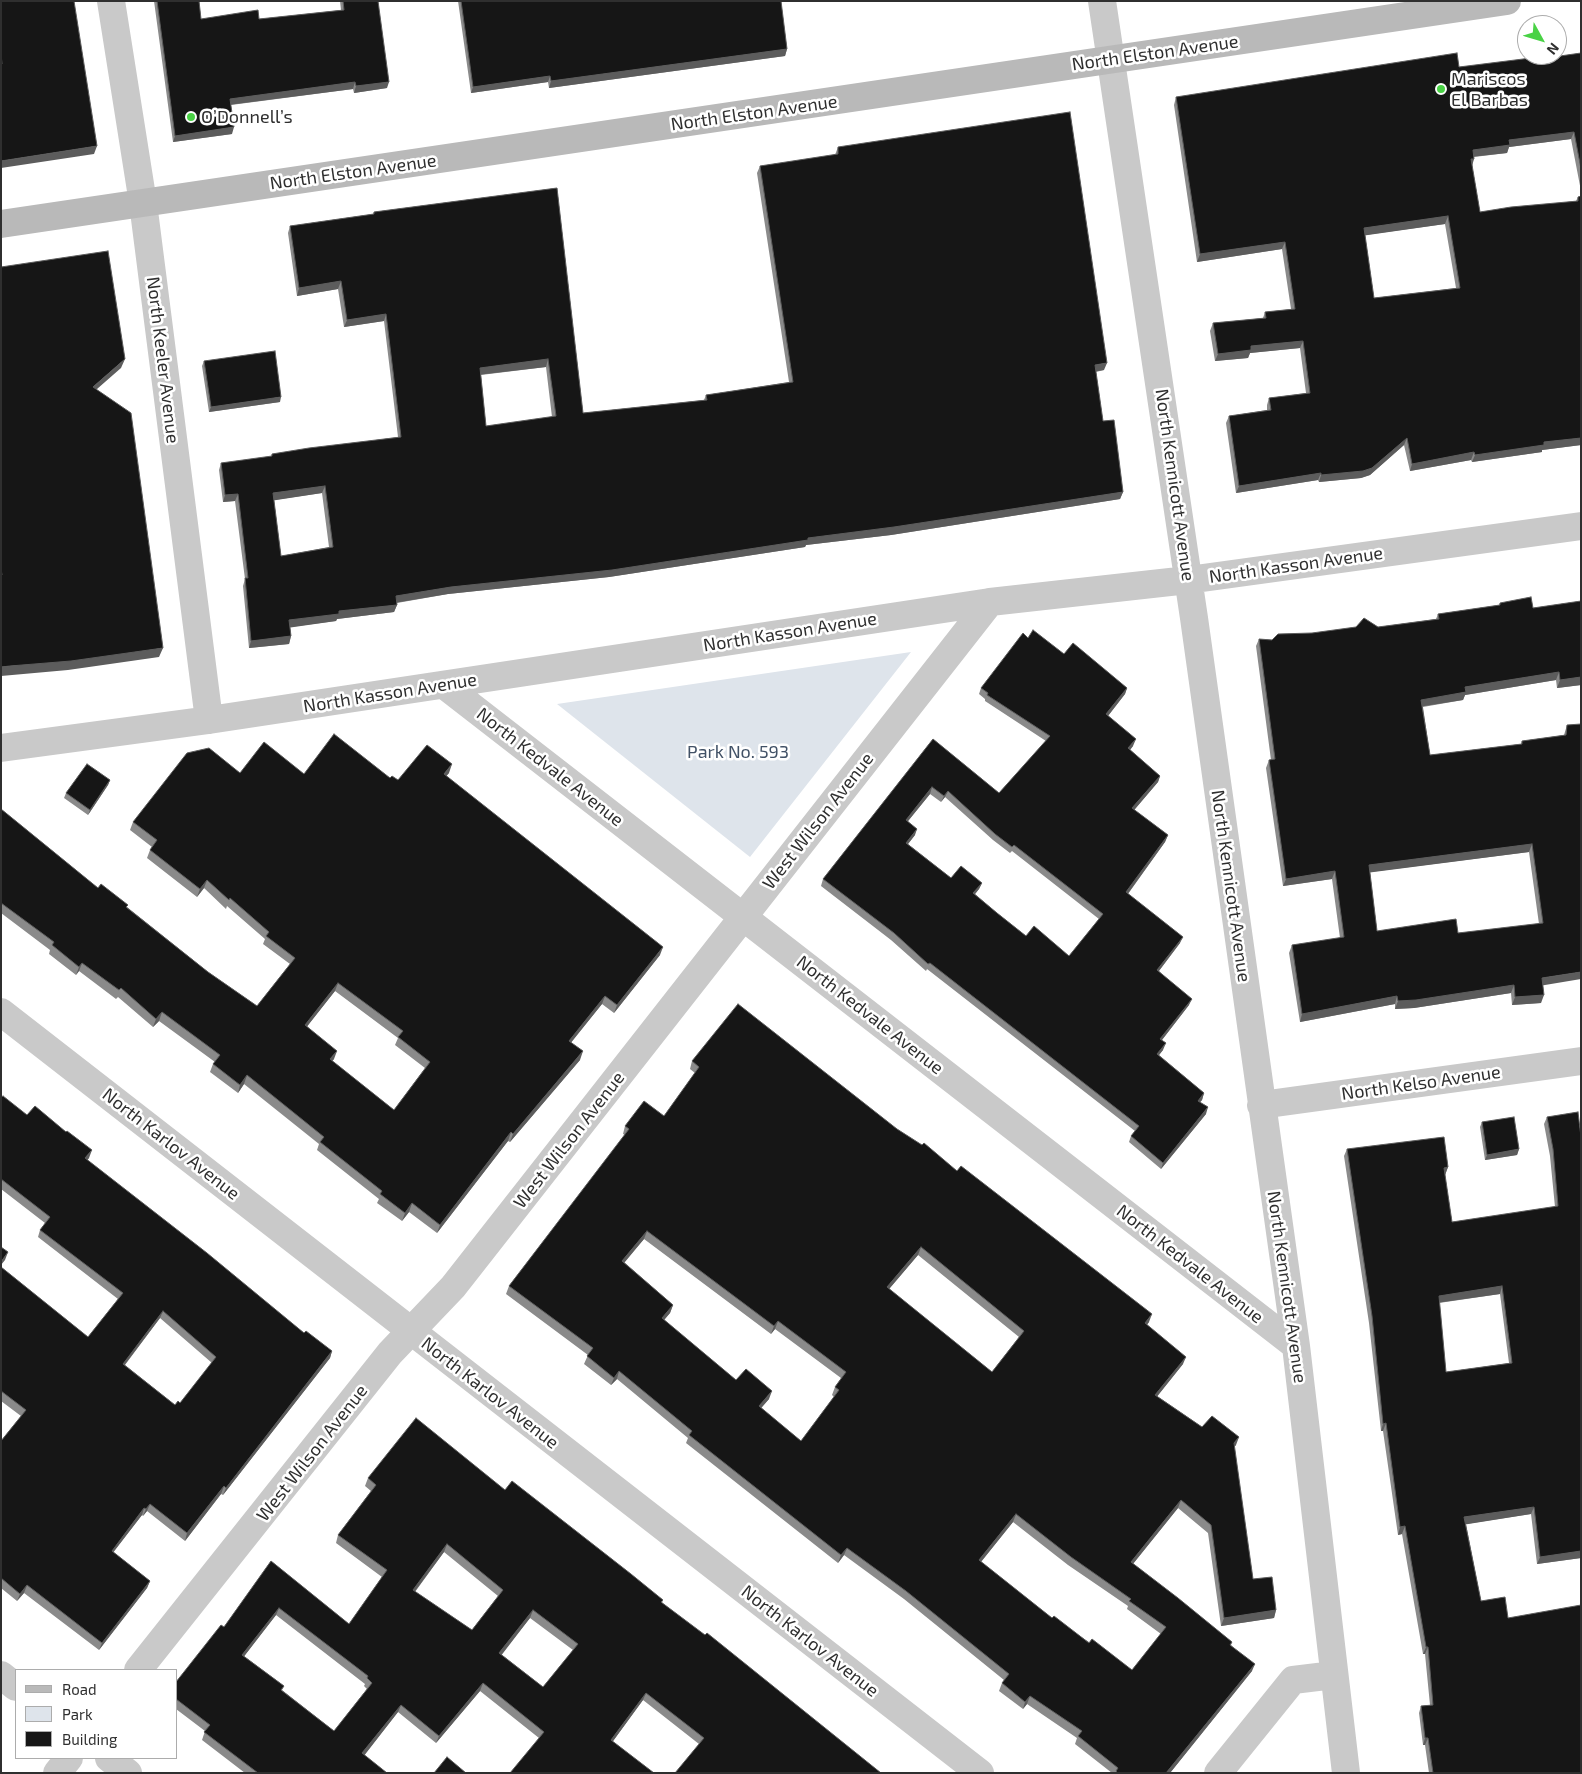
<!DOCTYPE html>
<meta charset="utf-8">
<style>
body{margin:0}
#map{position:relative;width:1582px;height:1774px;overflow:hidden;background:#fff;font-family:"Exo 2",sans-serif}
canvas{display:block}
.frame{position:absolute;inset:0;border:2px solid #2f2f2f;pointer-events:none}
.legend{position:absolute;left:15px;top:1669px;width:162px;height:90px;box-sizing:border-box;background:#fff;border:1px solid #acacac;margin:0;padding:6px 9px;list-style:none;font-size:15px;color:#2f2f2f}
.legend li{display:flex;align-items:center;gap:10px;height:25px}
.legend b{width:25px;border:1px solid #acacac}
.north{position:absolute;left:1517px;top:15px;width:50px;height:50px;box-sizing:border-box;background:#fff;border:1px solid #acacac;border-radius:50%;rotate:129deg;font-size:14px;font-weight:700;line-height:20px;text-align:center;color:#2f2f2f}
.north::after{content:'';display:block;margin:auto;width:18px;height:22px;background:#49d245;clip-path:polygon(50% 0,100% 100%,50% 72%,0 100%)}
</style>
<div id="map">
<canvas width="1582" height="1774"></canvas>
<div class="frame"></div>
<ul class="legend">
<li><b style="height:6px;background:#b9b9b9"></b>Road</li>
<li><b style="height:14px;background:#dee4eb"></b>Park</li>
<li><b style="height:14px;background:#161616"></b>Building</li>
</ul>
<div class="north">N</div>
</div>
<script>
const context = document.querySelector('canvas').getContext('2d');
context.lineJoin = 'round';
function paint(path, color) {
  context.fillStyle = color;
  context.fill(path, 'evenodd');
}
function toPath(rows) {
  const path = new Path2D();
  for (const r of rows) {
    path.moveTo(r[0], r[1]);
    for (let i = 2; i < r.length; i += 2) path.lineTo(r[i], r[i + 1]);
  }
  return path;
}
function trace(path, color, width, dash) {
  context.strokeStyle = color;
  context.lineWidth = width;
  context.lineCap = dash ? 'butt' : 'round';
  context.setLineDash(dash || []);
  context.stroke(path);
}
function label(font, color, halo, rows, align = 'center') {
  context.font = font + ' "Exo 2",sans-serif';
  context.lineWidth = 5;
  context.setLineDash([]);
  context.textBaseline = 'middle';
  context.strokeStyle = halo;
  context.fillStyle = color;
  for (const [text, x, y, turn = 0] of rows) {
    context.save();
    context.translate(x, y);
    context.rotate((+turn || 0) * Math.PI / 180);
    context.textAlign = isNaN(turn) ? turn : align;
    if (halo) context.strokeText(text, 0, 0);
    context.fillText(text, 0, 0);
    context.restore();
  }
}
const green = toPath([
 [911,652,750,857,557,704]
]);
const minor = toPath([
 [111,1,143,203,209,720],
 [1102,1,1194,618,1296,1346,1346,1773],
 [444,685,1296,1346],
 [1,748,209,720,990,602,1188,580,1581,526],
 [1,1012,980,1773],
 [1261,1105,1581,1061],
 [138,1670,390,1353,453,1287,990,602],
 [1,1675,16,1687],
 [109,1758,128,1773],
 [57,1773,69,1758],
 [1218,1773,1293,1680,1334,1675]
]);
const secondary = toPath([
 [1,224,1507,1]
]);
const wall = toPath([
 [154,1,199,1,201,19,259,19,341,10,340,1,378,1,387,88,354,93,353,89,231,105,232,134,173,142],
 [458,1,781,1,787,49,785,56,549,88,548,82,471,93],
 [1581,53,1581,191,1571,139,1509,147,1507,153,1474,157,1472,165,1480,212,1576,201,1578,197,1581,196,1581,445,1542,450,1542,452,1472,462,1471,460,1410,471,1404,445,1370,475,1361,478,1319,482,1318,480,1236,493,1226,423,1229,416,1267,410,1267,405,1269,398,1306,393,1300,348,1250,353,1248,358,1215,361,1210,331,1213,323,1263,318,1265,312,1291,309,1282,249,1197,262,1174,105,1176,97,1459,67,1539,59],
 [1445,224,1456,288,1374,298,1365,235],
 [838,147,1104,370,1096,372,1103,421,1123,492,1120,499,891,535,806,545,805,547,609,577,448,594,397,603,397,605,394,612,337,619,336,621,290,627,291,636,289,644,249,648,243,586,245,579,235,501,223,502,219,470,221,463,271,457,272,454,398,437,384,321,344,327,338,289,297,296,288,233,290,226,373,214,374,212,557,188,583,413,704,400,706,395,789,382,757,173,760,166,835,155],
 [546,367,552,417,486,426,481,375],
 [322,493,329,547,281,556,274,500],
 [204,361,280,402,209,412,202,366],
 [1581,601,1581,685,1557,688,1556,680,1465,695,1463,700,1423,707,1430,755,1521,744,1522,741,1564,735,1567,725,1541,1003,1512,1005,1511,993,1414,1008,1395,1009,1395,1004,1300,1022,1289,953,1292,945,1340,938,1332,879,1283,886,1266,768,1269,760,1271,760,1256,646,1259,639,1272,640,1356,627,1378,627,1436,619,1438,614,1499,605,1500,603,1533,608],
 [1529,852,1539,924,1458,933,1377,931,1370,872],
 [1028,638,1064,654,1127,688,1125,694,1108,716,1133,746,1130,750,1160,776,1158,782,1134,810,1168,835,1165,842,1128,894,1180,943,1159,971,1189,1005,1162,1040,1163,1050,1159,1055,1204,1093,1202,1100,1200,1102,1206,1114,1161,1169,1129,1142,1131,1136,1135,1131,927,969,926,971,891,940,821,886,823,879,933,739,999,793,1046,741,985,701,985,699,979,694,981,688],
 [930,794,941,802,945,797,993,840,1010,853,1012,851,1099,919,1069,956,1026,936,997,913,975,894,979,889,982,883,951,878,908,844,915,835,908,821],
 [240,773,304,774,390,778,398,780,449,773,446,776,660,955,614,1013,602,1004,571,1042,580,1060,510,1142,508,1141,437,1233,409,1212,402,1221,377,1203,379,1199,317,1150,319,1144,244,1084,238,1093,210,1072,213,1064,215,1062,159,1021,153,1027,118,997,116,999,79,971,76,975,49,954,50,950,1,913,1,809,98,888,127,907,208,972,257,1006,290,964,263,944,265,939,227,906,226,909,204,888,197,897,147,858,150,850,152,847,130,830,133,822],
 [335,991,398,1038,395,1045,425,1068,394,1110,332,1061,334,1059,307,1026],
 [110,780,108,785,88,815,64,798,66,793],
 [692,1061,897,1129,957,1171,1149,1322,1147,1325,1183,1364,1157,1396,1202,1427,1236,1445,1234,1447,1253,1579,1276,1610,1274,1618,1221,1626,1208,1533,1178,1508,1133,1564,1232,1642,1231,1645,1252,1671,1170,1773,1112,1773,1075,1744,1077,1738,1027,1704,1023,1709,999,1691,1002,1683,1004,1680,904,1599,844,1555,838,1563,686,1443,688,1438,617,1379,611,1385,584,1364,588,1355,506,1294,509,1286,625,1135,623,1134,625,1126,664,1116,695,1073,690,1069],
 [644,1239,771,1334,775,1329,841,1378,835,1387,832,1395,834,1397,801,1441,761,1408,769,1399,736,1380,664,1320,670,1313,673,1305,624,1262],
 [918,1255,1019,1337,992,1372,889,1289],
 [1013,1522,1068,1565,1128,1606,1127,1609,1161,1634,1132,1670,1052,1618,981,1562],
 [1,1098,89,1158,87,1160,304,1333,332,1351,330,1358,223,1495,221,1494,185,1541,147,1511,143,1516,142,1515,113,1552,150,1581,147,1588,99,1650,24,1593,17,1601,1,1588,1,1441,21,1416,1,1401,1,1267,88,1337,118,1299,38,1237,40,1230,45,1223,1,1189],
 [160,1318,212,1363,180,1403,175,1405,125,1365],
 [1578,1112,1581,1558,1537,1564,1531,1514,1466,1524,1481,1601,1508,1618,1581,1773,1429,1773,1425,1745,1423,1745,1419,1713,1421,1706,1430,1705,1425,1654,1423,1654,1402,1534,1398,1535,1383,1431,1381,1431,1369,1323,1344,1156,1347,1149,1448,1167,1445,1175,1452,1222,1555,1207,1550,1156,1544,1124,1547,1117],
 [1500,1294,1509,1363,1446,1372,1439,1303],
 [1482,1122,1519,1149,1517,1155,1485,1160,1480,1127],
 [368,1478,505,1490,663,1600,662,1603,881,1773,699,1744,643,1700,613,1741,539,1738,480,1691,436,1743,398,1712,364,1755,387,1773,245,1773,202,1740,205,1731,176,1709,176,1682,224,1627,271,1561,349,1624,382,1577,336,1543,338,1535,371,1491,365,1486],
 [444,1552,498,1596,472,1630,415,1592],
 [276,1615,365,1684,364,1686,367,1689,334,1731,282,1690,284,1686,244,1656],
 [530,1618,573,1650,543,1687,501,1654]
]);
const shadedWall = toPath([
 [787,49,785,56,549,88,551,81],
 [550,76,548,82,471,93,473,87],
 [355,82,353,89,228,105,230,99],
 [389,82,387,88,354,93,356,86],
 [234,127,232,134,173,142,175,136],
 [1574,132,1571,139,1509,147,1507,153,1470,157,1473,150,1509,140],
 [97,146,94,154,1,168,1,161],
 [1471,159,1474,159,1472,166],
 [1448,216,1445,224,1361,236,1364,228],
 [1285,242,1282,249,1197,262,1200,254],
 [341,281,338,289,297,296,299,288],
 [386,314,384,321,344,327,347,320],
 [1303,341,1300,348,1250,353,1248,358,1215,361,1218,354,1251,346],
 [125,359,121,368,89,396,93,387],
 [548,359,546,367,477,375,480,368],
 [1107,363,1104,370,1092,372,1095,365],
 [281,397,280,402,209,412,211,407],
 [1407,438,1404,445,1370,475,1361,478,1319,482,1321,475],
 [1581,438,1581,445,1542,450,1542,452,1472,462,1475,455,1544,442],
 [1474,452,1471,460,1410,471,1412,464],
 [1321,473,1318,480,1236,493,1239,486],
 [325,486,322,493,270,501,273,493],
 [1123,492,1120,499,891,535,806,545,805,547,609,577,448,594,394,603,396,596,451,587,808,538],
 [238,494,235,501,223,502,225,495],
 [397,605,394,612,337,619,336,621,287,628,289,620,339,611],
 [291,636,289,644,249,648,251,641],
 [163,648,159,657,68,670,1,676,1,667],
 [1559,672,1556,680,1465,695,1463,700,1418,707,1421,700,1465,687],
 [1581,677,1581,685,1557,688,1560,680],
 [1127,688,1125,694,1104,721,1106,714],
 [1136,739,1133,746,1126,755,1128,748],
 [452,764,449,773,441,782,444,774],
 [1160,776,1158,782,1130,815,1132,808],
 [110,780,108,785,88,815,90,810],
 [932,787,930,794,904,826,906,820],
 [948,791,945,797,941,802,944,796],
 [917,829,915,835,904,849,906,843],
 [1168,835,1165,842,1124,899,1126,892],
 [1532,844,1529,852,1366,873,1369,865],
 [1335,871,1332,879,1283,886,1286,879],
 [207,880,204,888,197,897,200,889],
 [982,883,979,889,971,899,973,893],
 [1183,937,1180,943,1155,976,1157,970],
 [663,947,660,955,614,1013,617,1005],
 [82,963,79,971,76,975,79,967],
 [1581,972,1581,979,1539,986,1542,978],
 [338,983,335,991,302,1033,305,1025],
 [1514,985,1511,993,1414,1008,1395,1009,1398,1001],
 [1544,995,1541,1003,1512,1005,1515,997],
 [605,996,602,1004,566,1049,569,1041],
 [1397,996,1395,1004,1300,1022,1302,1014],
 [1192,999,1189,1005,1158,1045,1160,1039],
 [162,1012,159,1021,153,1027,156,1019],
 [1166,1043,1163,1050,1155,1060,1157,1054],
 [337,1051,334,1059,327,1067,330,1059],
 [583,1051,580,1060,510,1142,513,1134],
 [247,1075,244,1084,238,1093,240,1085],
 [1204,1093,1202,1100,1196,1107,1198,1101],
 [1208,1107,1206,1114,1161,1169,1163,1163],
 [511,1132,508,1141,437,1233,440,1225],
 [1519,1149,1517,1155,1485,1160,1487,1155],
 [92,1150,89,1158,82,1166,85,1158],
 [1448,1167,1445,1175,1444,1168],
 [412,1203,409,1212,402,1221,405,1213],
 [647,1231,644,1239,620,1268,622,1261],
 [921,1247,918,1255,884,1295,887,1287],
 [8,1252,5,1260,1,1265,1,1262],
 [1502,1286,1500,1294,1436,1303,1439,1296],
 [673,1305,670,1313,659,1326,662,1318],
 [163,1311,160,1318,120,1371,123,1364],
 [1152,1314,1149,1322,1142,1331,1145,1323],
 [778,1321,775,1329,771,1334,774,1326],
 [332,1351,330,1358,223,1495,226,1488],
 [1186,1357,1183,1364,1152,1403,1155,1395],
 [619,1371,617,1379,611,1385,614,1378],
 [772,1391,769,1399,756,1414,759,1406],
 [1386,1423,1383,1431,1381,1431,1383,1424],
 [1239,1437,1236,1445,1231,1451,1234,1443],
 [224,1486,221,1494,185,1541,187,1533],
 [1181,1500,1178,1508,1128,1570,1131,1562],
 [150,1504,147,1511,143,1516,146,1509],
 [1534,1507,1531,1514,1462,1525,1464,1517],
 [144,1508,142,1515,109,1558,112,1551],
 [1016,1514,1013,1522,976,1568,979,1560],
 [1405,1526,1402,1534,1398,1535,1400,1527],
 [447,1544,444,1552,410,1598,413,1590],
 [847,1548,844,1555,838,1563,841,1555],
 [1581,1551,1581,1558,1537,1564,1540,1557],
 [150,1581,147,1588,99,1650,102,1643],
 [27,1585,24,1593,17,1601,20,1594],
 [279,1608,276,1615,239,1663,242,1655],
 [533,1610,530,1618,497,1661,499,1653],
 [1276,1610,1274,1618,1221,1626,1224,1618],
 [1426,1647,1428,1647,1425,1654,1423,1654],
 [1255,1664,1252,1671,1170,1773,1166,1773],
 [483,1683,480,1691,436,1743,439,1736],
 [646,1693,643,1700,608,1748,611,1740],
 [1030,1696,1027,1704,1023,1709,1025,1702],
 [401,1705,398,1712,360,1761,362,1753],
 [1425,1738,1428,1738,1425,1745,1423,1745]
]);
const building = toPath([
 [1,1,74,1,97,146,1,161,1,64,2,64,1,54,1,1],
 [157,1,199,1,201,19,258,10,259,19,344,10,343,1,378,1,389,82,356,86,355,82,230,99,234,127,175,136,157,1],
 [461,1,781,1,787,49,551,81,550,76,473,87,461,1],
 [1457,53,1459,67,1539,57,1539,59,1581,53,1581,169,1574,132,1509,140,1510,145,1473,150,1474,159,1471,159,1480,212,1511,207,1578,201,1578,197,1581,196,1581,438,1544,442,1544,445,1475,455,1474,452,1412,464,1407,438,1372,468,1363,471,1321,475,1321,473,1239,486,1229,416,1271,410,1269,398,1310,393,1303,341,1251,346,1251,350,1218,354,1213,323,1266,318,1265,312,1295,309,1285,242,1200,254,1176,97,1457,53],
 [1448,216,1460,288,1374,298,1364,228,1448,216],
 [1070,112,1107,363,1095,365,1103,421,1114,420,1123,492,894,527,808,538,808,540,612,570,451,587,396,596,397,605,339,611,339,614,289,620,291,636,251,641,245,578,248,578,238,494,225,495,221,463,272,456,272,454,309,448,401,437,386,314,347,320,341,281,299,288,290,226,374,214,374,212,557,188,583,413,707,400,706,395,793,382,760,166,838,154,838,147,1070,112],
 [548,359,556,416,486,426,480,368,548,359],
 [325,486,333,547,281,556,273,493,325,486],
 [108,251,125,359,93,387,131,413,163,648,71,661,10,666,1,667,1,575,2,575,1,569,1,267,108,251],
 [275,351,281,397,211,407,204,361,275,351],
 [1531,597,1533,608,1581,601,1581,677,1560,680,1559,672,1465,687,1466,692,1421,700,1430,755,1522,744,1522,741,1566,735,1567,725,1581,724,1581,972,1542,978,1544,995,1515,997,1514,985,1416,1000,1398,1001,1397,996,1302,1014,1292,945,1344,937,1335,871,1286,879,1269,760,1275,759,1259,639,1272,640,1278,634,1312,633,1356,627,1364,618,1378,627,1439,619,1438,614,1500,605,1500,603,1531,597],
 [1532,844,1543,923,1458,933,1456,919,1377,931,1369,865,1532,844],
 [1033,630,1064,654,1073,643,1127,688,1106,714,1136,739,1128,748,1160,776,1132,808,1168,835,1126,892,1183,937,1157,970,1192,999,1160,1039,1166,1043,1157,1054,1204,1093,1198,1101,1208,1107,1163,1163,1131,1136,1139,1126,930,963,928,964,894,933,823,879,933,739,999,793,1050,736,987,695,988,693,981,688,1023,633,1028,638,1033,630],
 [932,787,944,796,948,791,995,834,1012,847,1014,845,1103,914,1069,956,1034,926,1026,936,997,913,973,893,982,883,961,866,951,878,906,843,917,829,906,820,932,787],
 [334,734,390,778,392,776,398,780,427,745,452,764,444,774,663,947,617,1005,605,996,569,1041,583,1051,513,1134,511,1132,440,1225,412,1203,405,1213,380,1194,382,1191,320,1142,324,1137,247,1075,240,1085,213,1064,220,1055,162,1012,156,1019,121,988,119,990,82,963,79,967,52,945,54,942,1,903,1,809,98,888,101,884,128,905,126,907,208,972,257,1006,295,958,266,936,269,932,230,898,229,900,207,880,200,889,150,850,157,840,133,822,187,753,209,748,240,773,264,742,304,774,334,734],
 [338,983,403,1031,398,1037,430,1062,394,1110,330,1059,337,1051,305,1025,338,983],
 [87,764,110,780,90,810,66,793,87,764],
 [738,1004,897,1129,922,1145,924,1143,957,1171,961,1166,1152,1314,1145,1323,1186,1357,1155,1395,1202,1427,1212,1416,1239,1437,1234,1443,1253,1579,1272,1577,1276,1610,1224,1618,1211,1525,1181,1500,1131,1562,1178,1598,1232,1642,1230,1645,1255,1664,1166,1773,1118,1773,1116,1771,1118,1768,1078,1736,1082,1731,1030,1696,1025,1702,1002,1683,1009,1674,906,1591,847,1548,841,1555,689,1435,692,1431,619,1371,614,1378,587,1356,593,1348,509,1286,629,1129,625,1126,644,1101,664,1116,699,1067,692,1061,738,1004],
 [647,1231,774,1326,778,1321,846,1372,835,1387,839,1390,801,1441,759,1406,772,1391,746,1369,736,1380,662,1318,673,1305,622,1261,647,1231],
 [921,1247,1024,1331,992,1372,887,1287,921,1247],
 [1016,1514,1071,1557,1131,1599,1129,1601,1166,1627,1132,1670,1092,1639,1089,1643,1054,1616,1052,1618,979,1560,1016,1514],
 [3,1096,27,1115,35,1106,66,1132,67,1131,92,1150,85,1158,207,1253,304,1333,306,1331,332,1351,226,1488,224,1486,187,1533,150,1504,146,1509,144,1508,112,1551,150,1581,102,1643,27,1585,20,1594,1,1578,1,1441,26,1410,1,1391,1,1267,88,1337,123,1293,40,1230,50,1217,1,1179,1,1098,3,1096],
 [163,1311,216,1357,180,1403,178,1401,175,1405,123,1364,163,1311],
 [1578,1112,1581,1137,1581,1551,1540,1557,1534,1507,1464,1517,1481,1601,1505,1597,1508,1618,1581,1605,1581,1773,1433,1773,1428,1738,1425,1738,1421,1706,1433,1705,1428,1647,1426,1647,1405,1526,1400,1527,1386,1423,1383,1424,1372,1316,1347,1149,1444,1137,1448,1167,1444,1168,1452,1222,1558,1206,1553,1149,1547,1117,1578,1112],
 [1502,1286,1512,1363,1446,1372,1439,1296,1502,1286],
 [1514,1117,1519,1149,1487,1155,1482,1122,1514,1117],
 [1,1247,8,1252,1,1262,1,1247],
 [416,1418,505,1490,512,1481,631,1574,663,1600,661,1602,705,1635,707,1633,881,1773,675,1773,704,1738,646,1693,611,1740,654,1773,510,1773,544,1732,483,1683,439,1736,401,1705,362,1753,387,1773,258,1773,204,1732,210,1725,176,1699,176,1682,221,1625,224,1627,271,1561,349,1624,387,1570,338,1535,376,1485,368,1478,416,1418],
 [447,1544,503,1590,472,1630,413,1590,447,1544],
 [279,1608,368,1676,367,1678,372,1683,334,1731,281,1690,284,1686,242,1655,279,1608],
 [533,1610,578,1644,543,1687,499,1653,533,1610],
 [447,1757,466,1773,434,1773,447,1757]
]);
const markers = [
 [1441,89,5,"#49d245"],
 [191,117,5,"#49d245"]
];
const streetNames = [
 ["North Elston Avenue",1155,53,-8],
 ["North Elston Avenue",754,113,-8],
 ["North Elston Avenue",353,172,-8],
 ["North Keeler Avenue",163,360,83],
 ["North Kennicott Avenue",1175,485,82],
 ["North Kasson Avenue",1296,565,-8],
 ["North Kasson Avenue",790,632,-9],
 ["North Kasson Avenue",390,693,-9],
 ["North Kedvale Avenue",550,767,38],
 ["West Wilson Avenue",818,821,-52],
 ["North Kennicott Avenue",1231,886,82],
 ["North Kedvale Avenue",870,1015,38],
 ["North Kelso Avenue",1421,1083,-8],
 ["West Wilson Avenue",569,1140,-52],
 ["North Karlov Avenue",171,1144,38],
 ["North Kedvale Avenue",1190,1264,38],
 ["North Kennicott Avenue",1287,1287,82],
 ["North Karlov Avenue",490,1393,38],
 ["West Wilson Avenue",312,1453,-52],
 ["North Karlov Avenue",810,1641,38]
];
const poiNames = [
 ["Mariscos",1451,79],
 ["El Barbas",1451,100],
 ["O’Donnell’s",201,117]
];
const parkNames = [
 ["Park No. 593",738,752]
];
paint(green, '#dee4eb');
trace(minor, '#c9c9c9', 28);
trace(secondary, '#b9b9b9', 28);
paint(wall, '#8a8a8a');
paint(shadedWall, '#5c5c5c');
paint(building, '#161616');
trace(building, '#5c5c5c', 1);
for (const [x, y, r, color] of markers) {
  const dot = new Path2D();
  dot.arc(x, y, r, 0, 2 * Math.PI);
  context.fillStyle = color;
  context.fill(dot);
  trace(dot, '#fff', 2);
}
label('18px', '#2f2f2f', '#fff', streetNames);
label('18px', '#2f2f2f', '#fff', poiNames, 'left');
label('18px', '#415166', '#fff', parkNames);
</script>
